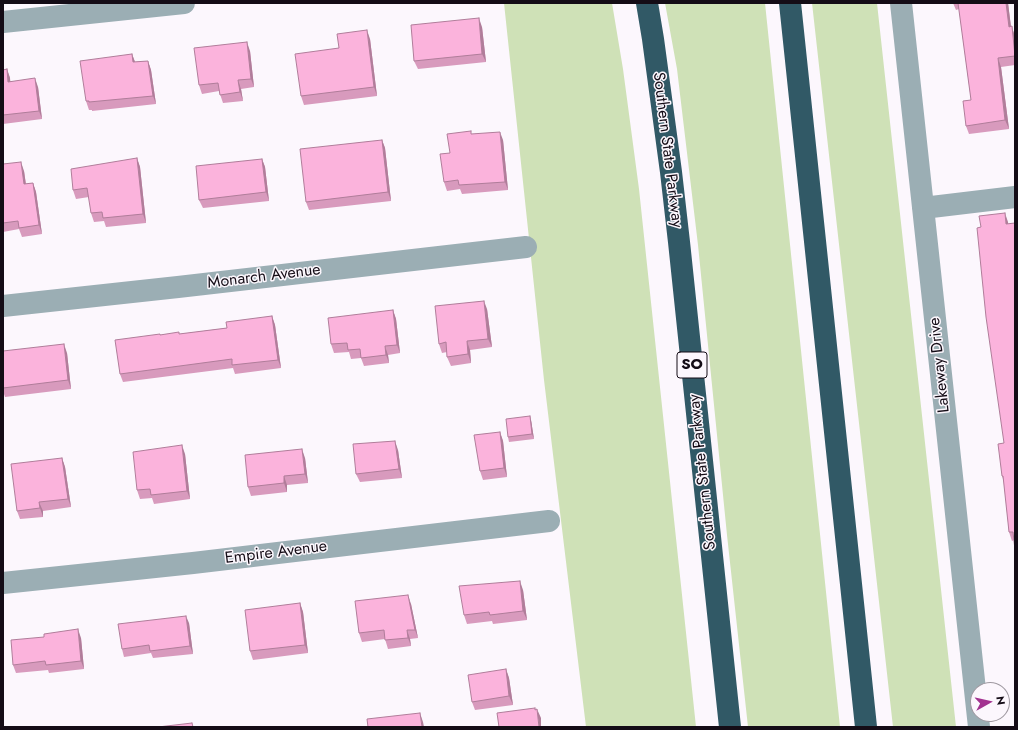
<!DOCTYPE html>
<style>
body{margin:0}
#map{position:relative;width:1018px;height:730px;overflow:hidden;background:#fcf7fd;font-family:Jost,sans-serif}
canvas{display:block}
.frame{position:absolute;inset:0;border:4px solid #140c16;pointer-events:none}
.north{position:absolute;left:970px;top:682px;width:40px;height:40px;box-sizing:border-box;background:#fcf7fd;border:1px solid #9f99a1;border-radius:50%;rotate:82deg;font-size:11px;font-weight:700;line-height:16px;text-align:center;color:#140c16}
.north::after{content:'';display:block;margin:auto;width:14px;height:18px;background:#a23290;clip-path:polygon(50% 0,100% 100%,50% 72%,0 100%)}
</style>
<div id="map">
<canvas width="1018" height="730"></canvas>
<div class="frame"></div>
<div class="north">N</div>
</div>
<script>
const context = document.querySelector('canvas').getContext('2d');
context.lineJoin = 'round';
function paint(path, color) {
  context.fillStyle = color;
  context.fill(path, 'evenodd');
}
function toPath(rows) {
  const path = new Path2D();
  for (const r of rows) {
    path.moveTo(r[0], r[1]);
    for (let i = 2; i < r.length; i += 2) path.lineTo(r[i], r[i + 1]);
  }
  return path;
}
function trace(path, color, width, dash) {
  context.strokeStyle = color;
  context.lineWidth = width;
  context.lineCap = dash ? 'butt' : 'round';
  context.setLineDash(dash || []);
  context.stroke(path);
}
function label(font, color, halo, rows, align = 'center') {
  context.font = font + ' Jost,sans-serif';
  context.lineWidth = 3;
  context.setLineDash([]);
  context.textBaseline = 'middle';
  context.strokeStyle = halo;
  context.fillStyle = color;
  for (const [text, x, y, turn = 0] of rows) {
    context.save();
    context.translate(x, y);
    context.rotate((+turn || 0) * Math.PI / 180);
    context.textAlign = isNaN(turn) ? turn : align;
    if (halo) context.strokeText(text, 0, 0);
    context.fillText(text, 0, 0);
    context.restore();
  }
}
const green = toPath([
 [504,3,612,3,623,69,639,189,696,727,586,727,544,380],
 [665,3,765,3,840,727,748,727,727,535,698,245,677,69],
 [812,3,877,3,956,727,893,727]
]);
const street = toPath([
 [901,3,979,727],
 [3,22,184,3],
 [923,208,1015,197],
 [3,306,178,287,526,247],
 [3,583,193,563,549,521]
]);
const highway = toPath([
 [647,3,653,39,671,172,679,242,730,727],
 [790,3,866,727]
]);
const wall = toPath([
 [953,3,1008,3,1011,27,1015,35,1015,65,1001,67,1009,129,969,134,966,126,971,100,959,9,956,10],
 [482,27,486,62,418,69,414,61],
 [370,39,377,96,304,105,301,96,339,48],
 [250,51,254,87,241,89,243,101,223,103,219,91,202,94,199,85],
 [132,54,135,62,148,61,151,70,156,104,92,111,92,110,89,110,86,101],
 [7,69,10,78,10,81,38,87,42,119,3,124,3,70],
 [472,134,503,140,508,190,462,194,460,189,447,191,444,182,450,153],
 [382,140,385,148,391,201,309,210,306,202],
 [137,158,140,167,146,223,106,227,104,221,94,222,91,213,89,197,76,199,73,190],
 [262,159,265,167,269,201,203,208,199,200],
 [3,164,24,171,26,184,33,183,36,192,42,234,22,237,19,229,3,232],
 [1008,222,1014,540,1012,541,1009,532,1004,482,1002,476,1004,443],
 [487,309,492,347,470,350,471,363,451,366,447,357,447,352,442,353,439,344],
 [393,310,396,319,400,353,388,355,389,363,364,366,361,358,351,359,349,352,334,353,331,344],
 [272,316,275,325,281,368,235,374,233,368,123,382,120,374,160,335,180,334,227,328],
 [3,351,67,353,71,389,5,397,3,391],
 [530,416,531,420,534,439,509,442,508,437],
 [500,432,503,441,507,477,483,480,480,471],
 [398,450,402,478,360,482,356,474],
 [185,454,190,499,154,504,152,498,140,499,137,490],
 [62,458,65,467,71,507,43,511,43,517,20,519,17,511],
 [305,458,308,483,287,485,287,492,251,496,248,487],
 [523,590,527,620,493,624,492,621,467,624,464,615],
 [300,603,303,612,308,653,253,660,250,651],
 [411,604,418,638,410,639,411,646,388,649,385,639,362,642,359,633],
 [189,623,193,654,153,658,151,653,124,657,122,649],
 [81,638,84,669,49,673,48,670,16,673,13,665],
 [506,669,509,678,513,705,475,710,472,702]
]);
const shadedWall = toPath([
 [1006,3,1008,3,1012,35,1009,27],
 [479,18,482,27,486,62,482,54],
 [1012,26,1015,38,1015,54],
 [367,30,370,39,377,96,374,87],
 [247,42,250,51,254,87,251,79],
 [132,54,135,62,133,62],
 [998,58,1001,67,1009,129,1005,120],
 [148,61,151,70,156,104,153,96],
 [7,69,10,78,11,90,8,82],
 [35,78,38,87,42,119,39,111],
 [238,80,241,89,243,101,240,92],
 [500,132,503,140,508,190,505,182],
 [382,140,385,148,391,201,388,192],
 [137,158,140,167,146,223,143,214],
 [262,159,265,167,269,201,266,192],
 [21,162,24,171,27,193,24,184],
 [33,183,36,192,42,234,39,225],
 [1005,213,1008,222,1009,232,1006,224],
 [484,301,487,309,492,347,488,339],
 [393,310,396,319,400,353,397,345],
 [272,316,275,325,281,368,278,360],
 [467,341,470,350,471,363,468,354],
 [64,344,67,353,71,389,68,380],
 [385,346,388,355,389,363,386,355],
 [530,416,531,420,534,439,532,434],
 [500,432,503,441,507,477,504,468],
 [395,441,398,450,402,478,399,469],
 [182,445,185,454,190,499,187,491],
 [302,449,305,458,308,483,305,474],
 [62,458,65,467,71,507,68,499],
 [284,476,287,485,287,492,284,483],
 [39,502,43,511,43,517,40,508],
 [520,581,523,590,527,620,523,611],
 [408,595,411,604,418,638,415,630],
 [300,603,303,612,308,653,305,645],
 [186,616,189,623,193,654,190,646],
 [78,629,81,638,84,669,81,661],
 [407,630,410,639,411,646,408,638],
 [506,669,509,678,513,705,509,696],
 [537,709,541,718,541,727,539,727],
 [420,713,423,722,424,727,422,727]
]);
const building = toPath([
 [958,3,1006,3,1009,27,1012,26,1015,56,998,58,1005,120,966,126,963,101,971,100,958,3],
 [479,18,482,54,414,61,411,25,479,18],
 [367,30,374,87,301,96,295,54,339,48,337,34,367,30],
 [247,42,251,79,238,80,240,92,220,95,218,83,199,85,194,48,247,42],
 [132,54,133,62,148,61,153,96,89,102,89,101,86,101,80,61,132,54],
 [7,69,8,82,35,78,39,111,3,115,3,70,7,69],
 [471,131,471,134,500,132,505,182,459,185,458,180,444,182,440,154,450,153,447,134,471,131],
 [382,140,388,192,306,202,300,149,382,140],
 [137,158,143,214,103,218,102,212,91,213,87,188,73,190,71,169,137,158],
 [262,159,266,192,199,200,196,166,262,159],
 [21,162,24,184,33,183,39,225,19,228,18,221,3,223,3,164,21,162],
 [1005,213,1006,224,1015,223,1015,550,1013,532,1009,532,1003,476,1002,476,998,444,1004,443,986,317,977,228,981,227,979,216,1005,213],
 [484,301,488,339,467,341,468,354,447,357,446,342,439,344,435,306,484,301],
 [393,310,397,345,385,346,386,355,361,358,360,349,348,350,347,343,331,344,328,318,393,310],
 [272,316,278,360,232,365,232,359,120,374,115,340,160,334,160,335,179,332,179,334,227,328,226,322,272,316],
 [64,344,68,380,3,388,3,351,64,344],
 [530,416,532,434,508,437,506,419,530,416],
 [500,432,504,468,480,471,474,435,500,432],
 [395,441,399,469,356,474,353,444,395,441],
 [182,445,187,491,151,495,150,489,137,490,133,452,182,445],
 [302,449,305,474,284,476,284,483,248,487,245,455,302,449],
 [62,458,68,499,39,502,40,508,17,511,11,464,62,458],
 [520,581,523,611,490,615,489,612,464,615,459,586,520,581],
 [408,595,415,630,407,630,408,638,385,640,384,630,359,633,355,601,408,595],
 [300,603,305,645,250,651,245,610,300,603],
 [186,616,190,646,150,651,149,645,122,649,118,624,186,616],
 [78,629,81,661,46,665,45,661,13,665,11,640,44,637,44,634,78,629],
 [506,669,509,696,472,702,468,675,506,669],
 [535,708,535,710,537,709,539,727,499,727,497,713,535,708],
 [420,713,422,727,368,727,367,719,420,713],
 [192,723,193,727,158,727,192,723]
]);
const shields = [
 [692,365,30]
];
const shieldNames = [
 ["SO",692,365]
];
const streetNames = [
 ["Southern State Parkway",667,150,83],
 ["Monarch Avenue",264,277,-7],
 ["Lakeway Drive",940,365,-96],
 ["Southern State Parkway",703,472,-96],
 ["Empire Avenue",276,553,-7]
];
paint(green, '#cfe1b7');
trace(street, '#9baeb4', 22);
trace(highway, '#315966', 22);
paint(wall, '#d89abd');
paint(shadedWall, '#b07d9a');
paint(building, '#fbb3dc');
trace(building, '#b07d9a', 1);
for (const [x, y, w] of shields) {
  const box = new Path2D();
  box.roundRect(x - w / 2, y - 13, w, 26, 3);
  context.fillStyle = '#fcf7fd';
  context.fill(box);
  trace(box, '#140c16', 1);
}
label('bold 15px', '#140c16', null, shieldNames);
label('16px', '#140c16', '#fcf7fd', streetNames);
</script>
